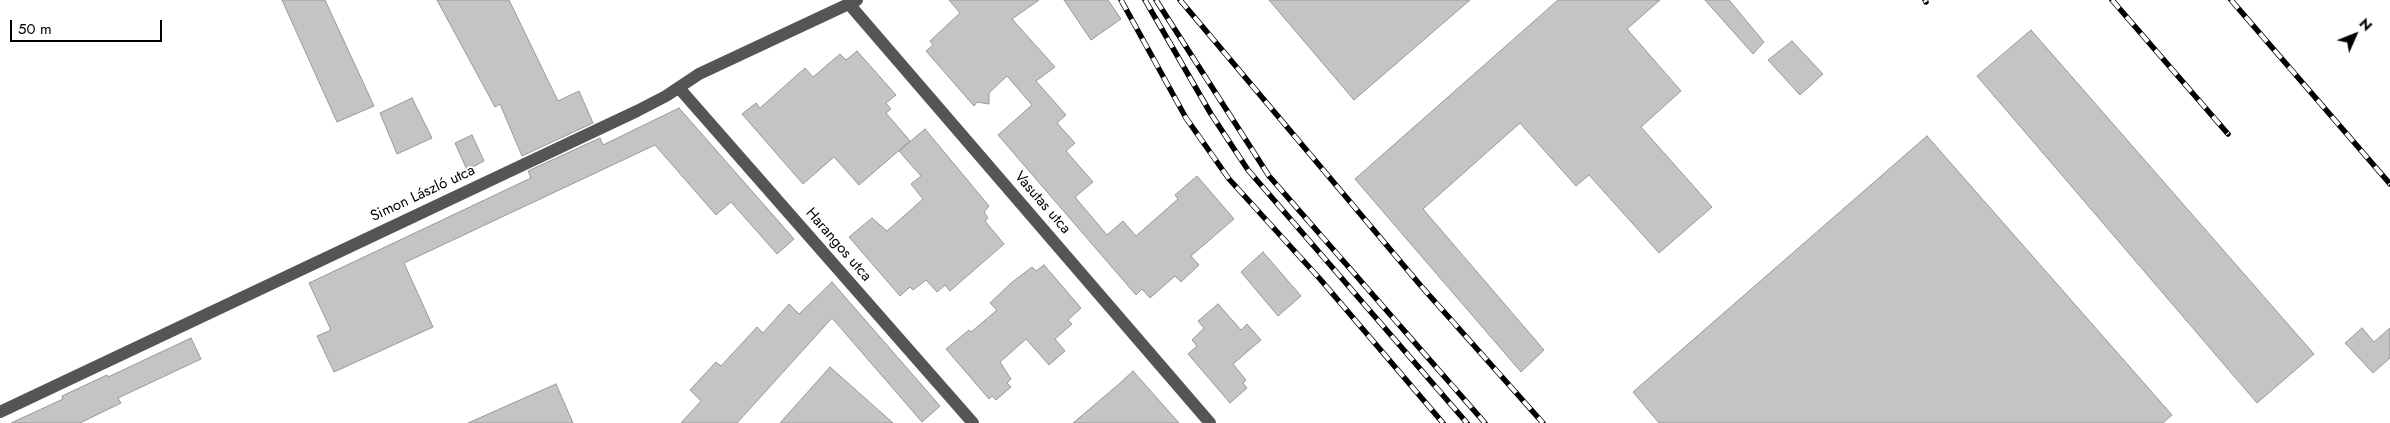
<!DOCTYPE html>
<meta charset="utf-8">
<style>
body{margin:0}
#map{position:relative;width:2390px;height:423px;overflow:hidden;background:#fff;font-family:Jost,sans-serif}
canvas{display:block}
.north{position:absolute;left:2330px;top:10px;width:50px;height:50px;-webkit-text-stroke:4px #fff;paint-order:stroke;rotate:46deg;font-size:14px;font-weight:700;line-height:20px;text-align:center;color:#000}
.north::after{content:'';display:block;margin:auto;width:18px;height:22px;background:#000;clip-path:polygon(50% 0,100% 100%,50% 72%,0 100%)}
.scale{position:absolute;left:10px;top:20px;width:152px;height:22px;box-sizing:border-box;border:2px solid #000;border-top:0;padding-left:6px;font-size:15px;line-height:18px;white-space:nowrap;color:#000;-webkit-text-stroke:4px #fff;paint-order:stroke}
</style>
<div id="map">
<canvas width="2390" height="423"></canvas>
<div class="north">N</div>
<div class="scale">50 m</div>
</div>
<script>
const context = document.querySelector('canvas').getContext('2d');
context.lineJoin = 'round';
function paint(path, color) {
  context.fillStyle = color;
  context.fill(path, 'evenodd');
}
function toPath(rows) {
  const path = new Path2D();
  for (const r of rows) {
    path.moveTo(r[0], r[1]);
    for (let i = 2; i < r.length; i += 2) path.lineTo(r[i], r[i + 1]);
  }
  return path;
}
function trace(path, color, width, dash) {
  context.strokeStyle = color;
  context.lineWidth = width;
  context.lineCap = dash ? 'butt' : 'round';
  context.setLineDash(dash || []);
  context.stroke(path);
}
function label(font, color, halo, rows, align = 'center') {
  context.font = font + ' Jost,sans-serif';
  context.lineWidth = 4;
  context.setLineDash([]);
  context.textBaseline = 'middle';
  context.strokeStyle = halo;
  context.fillStyle = color;
  for (const [text, x, y, turn = 0] of rows) {
    context.save();
    context.translate(x, y);
    context.rotate((+turn || 0) * Math.PI / 180);
    context.textAlign = isNaN(turn) ? turn : align;
    if (halo) context.strokeText(text, 0, 0);
    context.fillText(text, 0, 0);
    context.restore();
  }
}
const building = toPath([
 [282,0,325,0,374,106,337,122,282,0],
 [437,0,509,0,558,101,579,91,593,123,522,156,500,104,495,107,437,0],
 [949,0,1039,0,1012,19,1055,67,1036,81,1066,115,1057,123,1075,143,1066,151,1093,182,1075,197,1107,235,1123,221,1136,236,1178,199,1175,195,1197,176,1234,219,1191,256,1199,265,1181,282,1175,276,1150,298,1142,289,1136,295,998,135,1032,105,1007,76,989,93,989,104,977,102,974,106,926,51,933,45,930,41,960,13,949,0],
 [1064,0,1108,0,1121,19,1091,40,1064,0],
 [1269,0,1470,0,1354,100,1269,0],
 [1558,0,1660,0,1627,29,1681,91,1641,127,1712,207,1659,253,1589,175,1576,186,1520,123,1423,209,1544,350,1521,372,1355,179,1558,0],
 [1705,0,1729,0,1764,42,1753,54,1705,0],
 [2031,30,2314,354,2257,403,1977,76,2031,30],
 [1792,41,1823,74,1800,95,1768,60,1792,41],
 [857,51,896,95,886,103,891,109,886,113,910,141,859,185,834,157,803,184,742,114,756,103,760,108,805,68,813,77,840,54,846,60,857,51],
 [412,98,432,138,397,154,380,113,412,98],
 [679,108,794,239,777,254,731,202,716,215,655,145,404,263,433,327,334,372,317,336,331,330,309,283,531,178,528,171,600,138,603,145,679,108],
 [925,129,989,206,984,212,988,218,985,221,1004,244,950,291,945,285,937,292,926,280,913,290,910,287,900,296,849,237,872,218,887,231,923,199,911,184,921,176,899,151,925,129],
 [472,135,484,161,467,170,455,143,472,135],
 [1927,136,2172,415,2163,423,1659,423,1633,392,1927,136],
 [1263,252,1301,296,1278,316,1241,272,1263,252],
 [1044,265,1081,308,1068,320,1072,324,1055,339,1065,351,1049,365,1026,339,1000,362,1011,379,1007,383,1011,387,996,400,992,396,989,399,946,349,969,330,971,332,997,310,990,303,1011,283,1032,267,1036,271,1044,265],
 [832,282,940,406,922,422,832,318,737,423,681,423,701,401,690,390,716,362,721,366,757,327,763,333,789,304,799,314,832,282],
 [1218,304,1241,330,1247,324,1261,340,1233,364,1246,380,1243,383,1247,388,1230,403,1188,354,1197,346,1192,340,1204,328,1198,321,1218,304],
 [2362,328,2374,342,2390,328,2390,358,2373,373,2345,343,2362,328],
 [191,338,201,359,118,398,121,403,80,423,11,423,63,399,62,396,107,375,108,377,191,338],
 [830,367,893,423,780,423,830,367],
 [1133,371,1179,423,1073,423,1119,384,1133,371],
 [556,384,573,423,468,423,556,384]
]);
const minor = toPath([
 [849,4,1210,423],
 [679,88,973,423],
 [0,412,637,111,666,96,699,74,857,0]
]);
const rail = toPath([
 [1121,0,1186,118,1229,179,1320,279,1443,423],
 [1145,0,1211,114,1248,170,1467,423],
 [1156,0,1269,176,1485,423],
 [1180,0,1421,286,1543,423],
 [1925,0,1926,2],
 [2112,0,2228,134],
 [2231,0,2390,184]
]);
const streetNames = [
 ["Simon László utca",423,194,-25],
 ["Vasutas utca",1042,203,49],
 ["Harangos utca",838,245,49]
];
paint(building, '#c4c4c4');
trace(building, '#999', 1);
trace(minor, '#555', 12);
trace(rail, '#000', 5.5);
trace(rail, '#fff', 4, [11]);
label('15px', '#000', '#fff', streetNames);
</script>
